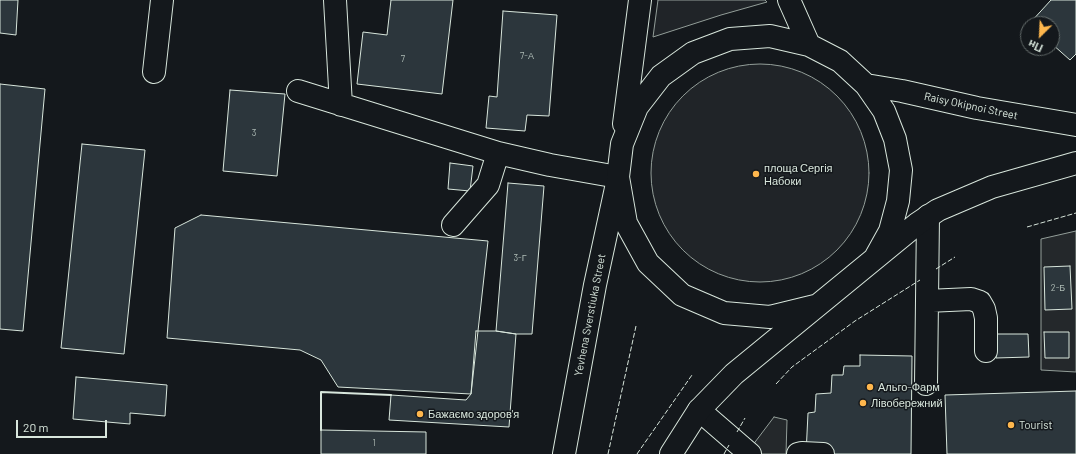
<!DOCTYPE html>
<meta charset="utf-8">
<style>
body{margin:0}
#map{position:relative;width:1076px;height:454px;overflow:hidden;background:#14181c;font-family:Barlow,sans-serif}
canvas{display:block}
.north{position:absolute;left:1020px;top:16px;width:40px;height:40px;box-sizing:border-box;background:#14181c;border:1px solid #626a69;border-radius:50%;rotate:204deg;font-size:11px;font-weight:700;line-height:16px;text-align:center;color:#d8e6dc}
.north::after{content:'';display:block;margin:auto;width:14px;height:18px;background:#ffb74d;clip-path:polygon(50% 0,100% 100%,50% 72%,0 100%)}
.scale{position:absolute;left:16px;top:420px;width:91px;height:18px;box-sizing:border-box;border:2px solid #d8e6dc;border-top:0;padding-left:5px;font-size:12px;line-height:14px;white-space:nowrap;color:#d8e6dc;-webkit-text-stroke:3px #14181c;paint-order:stroke}
</style>
<div id="map">
<canvas width="1076" height="454"></canvas>
<div class="north">Пн</div>
<div class="scale">20 m</div>
</div>
<script>
const context = document.querySelector('canvas').getContext('2d');
context.lineJoin = 'round';
function paint(path, color) {
  context.fillStyle = color;
  context.fill(path, 'evenodd');
}
function toPath(rows) {
  const path = new Path2D();
  for (const r of rows) {
    if (r.length === 3) {
      path.moveTo(r[0] + r[2], r[1]);
      path.arc(r[0], r[1], r[2], 0, 2 * Math.PI);
      continue;
    }
    path.moveTo(r[0], r[1]);
    for (let i = 2; i < r.length; i += 2) path.lineTo(r[i], r[i + 1]);
  }
  return path;
}
function trace(path, color, width, dash) {
  context.strokeStyle = color;
  context.lineWidth = width;
  context.lineCap = dash ? 'butt' : 'round';
  context.setLineDash(dash || []);
  context.stroke(path);
}
function label(font, color, halo, rows, align = 'center') {
  context.font = font + ' Barlow,sans-serif';
  context.lineWidth = 3;
  context.setLineDash([]);
  context.textBaseline = 'middle';
  context.strokeStyle = halo;
  context.fillStyle = color;
  for (const [text, x, y, turn = 0] of rows) {
    context.save();
    context.translate(x, y);
    context.rotate((+turn || 0) * Math.PI / 180);
    context.textAlign = isNaN(turn) ? turn : align;
    if (halo) context.strokeText(text, 0, 0);
    context.fillText(text, 0, 0);
    context.restore();
  }
}
const green = toPath([
 [658,0,765,0,767,2,721,15,653,37,658,0],
 [760,173,109]
]);
const parking = toPath([
 [1076,231,1076,372,1041,370,1041,239,1076,231],
 [774,417,787,420,786,454,746,454,774,417]
]);
const building = toPath([
 [0,0,18,0,16,35,0,33,0,0],
 [391,0,453,0,442,94,357,84,363,32,387,35,391,0],
 [1051,0,1076,0,1076,54,1070,60,1052,44,1052,24,1030,23,1051,0],
 [503,11,557,15,549,116,527,115,525,131,486,128,489,96,497,97,503,11],
 [0,84,45,89,23,331,0,329,0,84],
 [230,90,285,94,277,176,223,171,230,90],
 [82,144,145,150,124,354,61,348,82,144],
 [450,163,473,166,470,191,448,189,450,163],
 [508,183,544,186,532,334,516,334,496,331,508,183],
 [201,215,488,241,471,394,338,387,321,360,300,350,167,338,175,228,201,215],
 [1070,266,1072,309,1045,310,1044,267,1070,266],
 [476,331,496,331,516,334,509,427,389,420,391,395,466,400,471,394,476,331],
 [1044,332,1069,332,1069,358,1045,358,1044,332],
 [995,334,1028,334,1029,357,996,358,995,334],
 [860,355,912,356,911,454,806,454,808,413,815,412,816,394,831,393,832,375,843,375,844,366,860,366,860,355],
 [76,377,167,385,165,416,130,413,130,424,73,419,76,377],
 [1076,391,1076,454,947,454,945,395,1076,391],
 [321,430,426,432,426,454,321,454,321,430]
]);
const minor = toPath([
 [335,0,341,105],
 [154,72,162,0],
 [298,91,498,153],
 [453,225,488,185,498,153,550,165,618,177],
 [927,301,971,299,980,302,984,309,986,318,986,351],
 [926,384,928,216],
 [699,410,750,454],
 [798,454,802,453,823,454]
]);
const major = toPath([
 [789,0,809,45],
 [866,85,902,91,977,108,1076,125],
 [624,124,640,0],
 [815,306,770,317,724,313,682,295,648,263,626,223,618,177,622,144,637,107,661,76,693,53,730,39,770,36,809,45,840,61,866,85,884,111,895,139,901,170,898,201,890,231,875,258],
 [564,454,595,285,616,188],
 [671,454,699,410,734,374,917,224,938,210,992,187,1076,163]
]);
const fence = toPath([
 [1027,227,1076,213],
 [936,269,955,257],
 [776,384,792,367,855,321,920,280],
 [737,432,745,418],
 [608,454,636,326],
 [637,454,692,375],
 [724,454,729,445]
]);
const wall = toPath([
 [321,430,321,392,391,395]
]);
const markers = [
 [756,174,4,"#ffb74d"],
 [870,387,4,"#ffb74d"],
 [863,403,4,"#ffb74d"],
 [420,414,4,"#ffb74d"],
 [1011,425,4,"#ffb74d"]
];
const numberNames = [
 ["7-А",527,56],
 ["7",403,59],
 ["3",254,133],
 ["3-Г",520,258],
 ["2-Б",1058,288],
 ["1",374,443]
];
const streetNames = [
 ["Raisy Okipnoi Street",971,106,12],
 ["Yevhena Sverstiuka Street",590,315,-79]
];
const poiNames = [
 ["площа Сергія",764,168],
 ["Набоки",764,181],
 ["Альго-Фарм",878,387],
 ["Лівобережний",871,403],
 ["Бажаємо здоров'я",428,414],
 ["Tourist",1019,425]
];
paint(green, '#202428');
trace(green, '#939e99', 1);
paint(parking, '#24282b');
trace(parking, '#939e99', 1);
paint(building, '#2c363c');
trace(building, '#d8e6dc', 1);
trace(minor, '#d8e6dc', 24);
trace(major, '#d8e6dc', 24);
trace(minor, '#14181c', 22);
trace(major, '#14181c', 22);
trace(fence, '#d8e6dc', 1, [5, 2]);
trace(wall, '#d8e6dc', 2);
for (const [x, y, r, color] of markers) {
  const dot = new Path2D();
  dot.arc(x, y, r, 0, 2 * Math.PI);
  context.fillStyle = color;
  context.fill(dot);
  trace(dot, '#14181c', 1.5);
}
label('9px', '#adbab4', null, numberNames);
label('11px', '#d8e6dc', '#14181c', streetNames);
label('11px', '#d8e6dc', '#14181c', poiNames, 'left');
</script>
